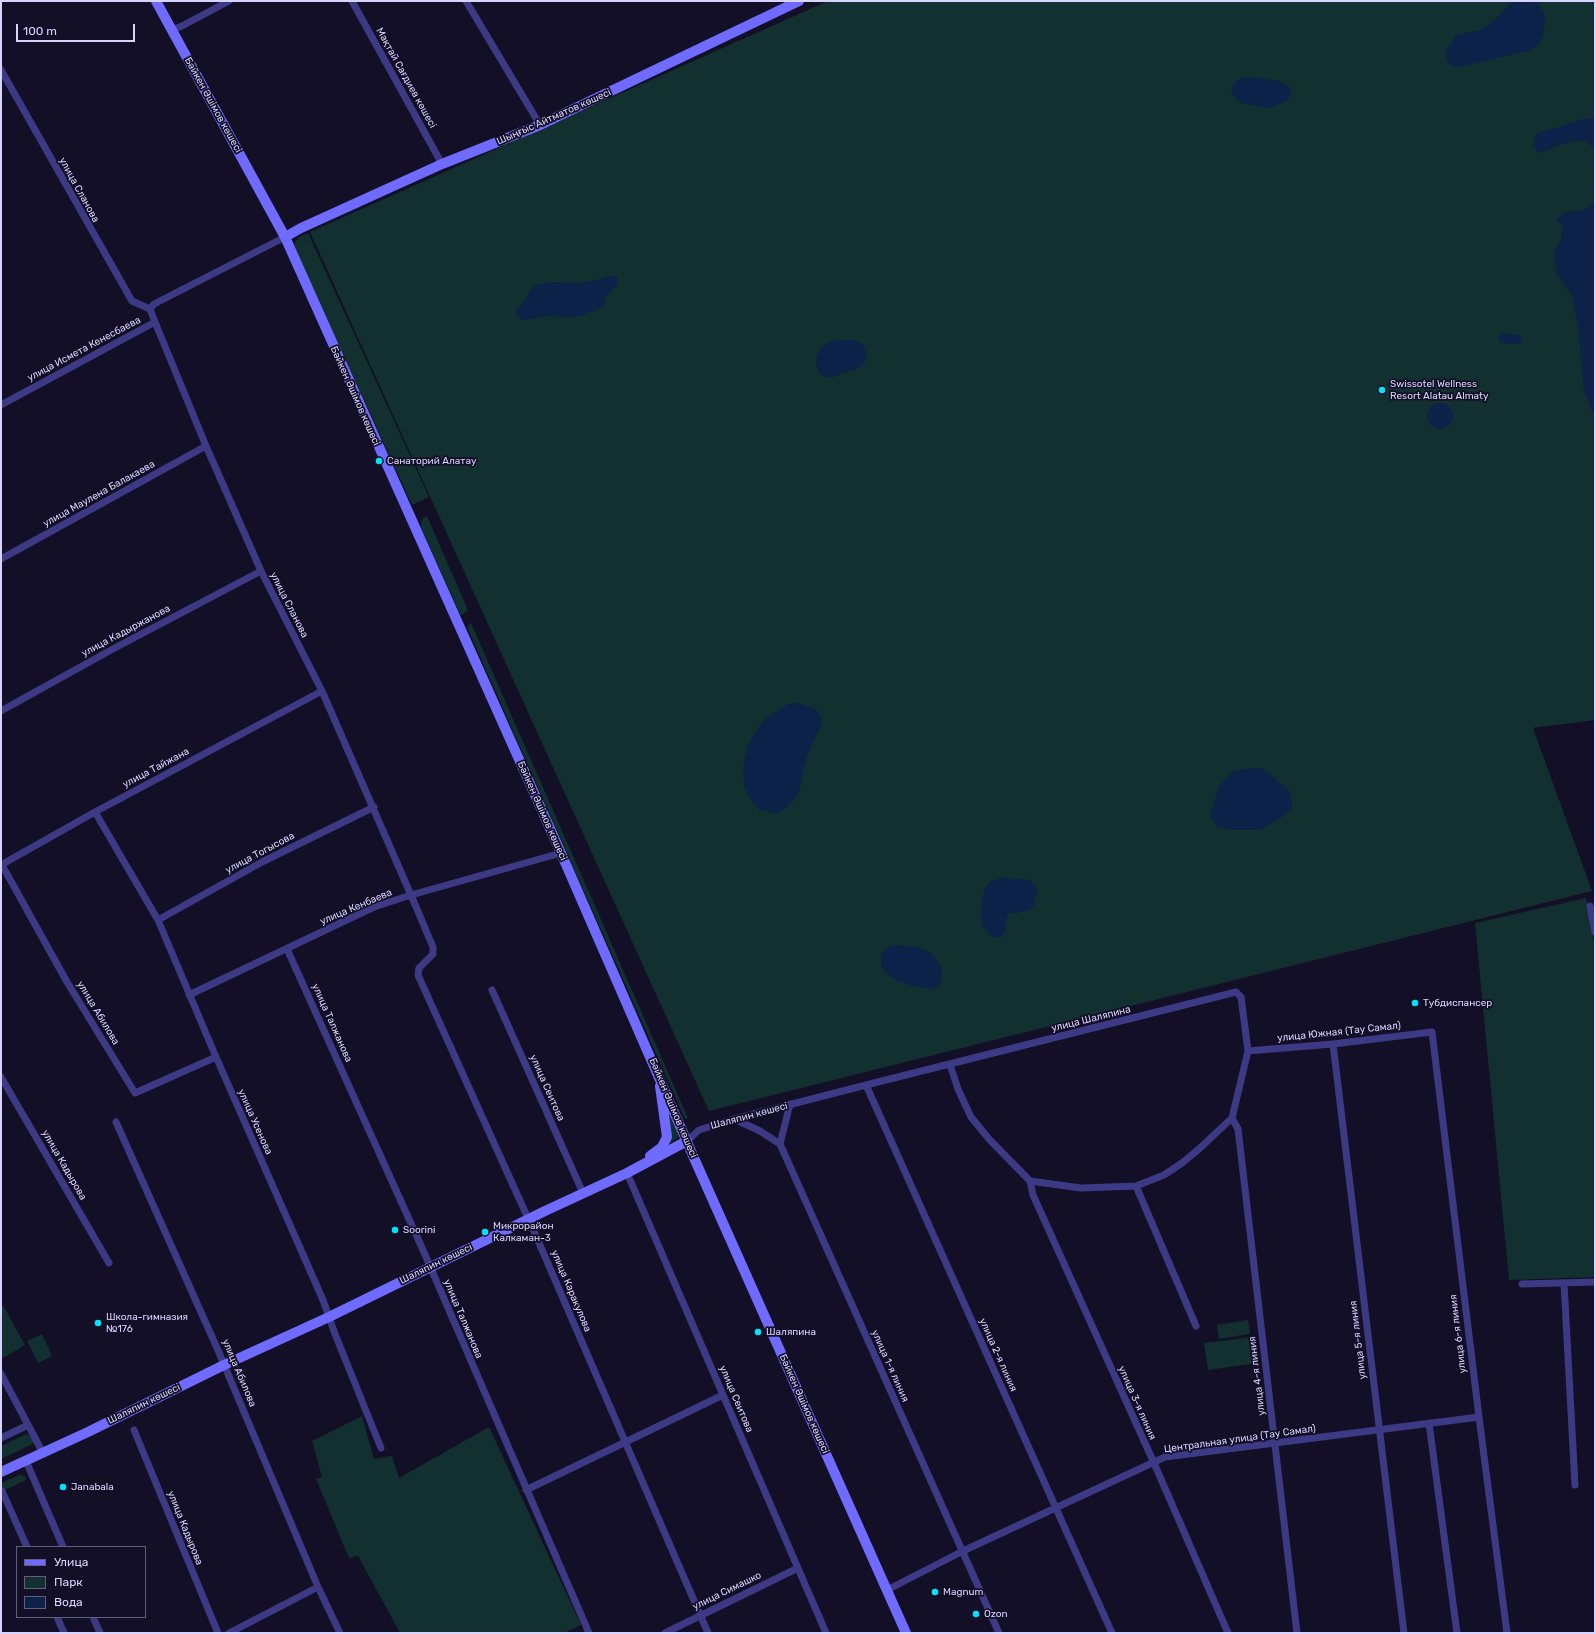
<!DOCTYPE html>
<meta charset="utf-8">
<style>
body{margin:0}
#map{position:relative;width:1596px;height:1634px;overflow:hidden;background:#130f26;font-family:Rubik,sans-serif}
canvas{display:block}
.frame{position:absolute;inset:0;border:2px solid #d9d4ff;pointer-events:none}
.legend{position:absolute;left:16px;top:1546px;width:130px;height:72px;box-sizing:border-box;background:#130f26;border:1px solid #625e7d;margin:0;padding:5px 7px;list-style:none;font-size:12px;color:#d9d4ff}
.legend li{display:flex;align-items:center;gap:8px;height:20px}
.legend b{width:20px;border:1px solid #625e7d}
.scale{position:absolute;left:16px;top:24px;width:119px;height:18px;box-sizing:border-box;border:2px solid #d9d4ff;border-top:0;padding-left:5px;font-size:12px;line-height:14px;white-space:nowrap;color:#d9d4ff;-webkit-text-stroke:3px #130f26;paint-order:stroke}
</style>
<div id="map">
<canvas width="1596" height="1634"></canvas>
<div class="frame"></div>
<ul class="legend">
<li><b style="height:5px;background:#6f6bff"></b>Улица</li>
<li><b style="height:11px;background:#12302f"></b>Парк</li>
<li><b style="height:11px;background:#0c2248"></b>Вода</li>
</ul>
<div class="scale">100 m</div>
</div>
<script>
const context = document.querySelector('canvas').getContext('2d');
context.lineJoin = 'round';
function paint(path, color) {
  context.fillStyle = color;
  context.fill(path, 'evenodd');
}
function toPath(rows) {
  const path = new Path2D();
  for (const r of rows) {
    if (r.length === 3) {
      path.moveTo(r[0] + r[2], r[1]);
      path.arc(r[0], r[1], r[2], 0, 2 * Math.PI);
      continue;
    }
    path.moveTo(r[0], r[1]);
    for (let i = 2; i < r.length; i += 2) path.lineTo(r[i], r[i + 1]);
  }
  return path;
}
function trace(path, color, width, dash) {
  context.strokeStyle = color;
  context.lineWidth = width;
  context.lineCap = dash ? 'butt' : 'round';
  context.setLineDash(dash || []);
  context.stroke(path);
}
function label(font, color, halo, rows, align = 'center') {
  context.font = font + ' Rubik,sans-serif';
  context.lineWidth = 3.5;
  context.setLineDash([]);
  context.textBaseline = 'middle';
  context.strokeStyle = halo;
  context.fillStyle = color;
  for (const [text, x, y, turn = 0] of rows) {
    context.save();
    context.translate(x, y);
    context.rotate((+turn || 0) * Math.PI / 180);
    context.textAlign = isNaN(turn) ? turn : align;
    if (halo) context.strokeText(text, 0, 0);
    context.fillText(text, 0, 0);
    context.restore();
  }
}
const green = toPath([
 [828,1,1595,1,1595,720,1533,728,1592,891,709,1111,310,232],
 [308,233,429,497,412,505,298,255,294,244,299,237],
 [427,516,468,610,461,616,421,527,422,519],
 [471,623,688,1118,685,1119,467,627],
 [1586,898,1595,948,1595,1277,1509,1280,1475,923],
 [664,1100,679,1133,678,1137,665,1147],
 [3,1305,25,1345,3,1358,1,1355,1,1306],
 [1248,1320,1250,1334,1219,1339,1217,1325],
 [42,1334,52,1356,38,1363,27,1341],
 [1254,1337,1257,1363,1208,1370,1204,1343],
 [362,1416,374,1459,392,1456,399,1478,489,1427,581,1625,564,1633,400,1633,358,1556,349,1558,316,1479,322,1477,312,1441],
 [26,1434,34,1437,37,1442,1,1459,1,1446],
 [19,1475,25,1476,26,1480,1,1492,1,1483]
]);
const water = toPath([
 [1514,1,1538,1,1545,17,1544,30,1541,41,1532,50,1510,55,1459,67,1453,67,1448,63,1446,57,1447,49,1456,35,1481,30,1497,18,1508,5],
 [1245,77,1253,77,1278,81,1287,85,1291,89,1292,94,1286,101,1274,107,1264,108,1241,103,1232,94,1231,88,1236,81],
 [1595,118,1595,148,1583,140,1561,144,1540,153,1533,147,1536,134,1583,119],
 [1595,202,1595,417,1584,392,1578,326,1572,296,1556,273,1554,251,1561,240,1562,226,1556,219,1566,212,1585,210],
 [614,275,618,278,617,285,606,297,603,307,585,315,576,317,546,316,524,320,517,316,516,311,524,301,531,289,535,285,551,282,580,283,593,281],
 [1502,333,1520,335,1522,339,1522,342,1518,344,1501,343,1498,338],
 [839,340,856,340,863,344,867,354,866,359,861,366,855,369,832,377,826,377,820,374,818,369,816,361,817,354,821,348,826,343],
 [1440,416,13],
 [798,703,816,709,821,716,822,724,806,757,800,789,795,799,781,812,774,813,759,810,753,804,744,786,743,769,747,748,752,737,764,720,788,704],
 [1251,768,1260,768,1267,772,1287,789,1291,794,1292,807,1286,814,1268,826,1258,830,1229,830,1218,827,1212,821,1211,813,1213,804,1219,787,1226,778,1233,772],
 [1001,877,1029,880,1035,885,1037,891,1034,905,1030,910,1009,914,1007,916,1005,932,1001,938,998,938,991,936,982,925,981,910,983,893,985,887,990,882],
 [893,945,917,947,932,953,940,965,942,971,941,982,939,986,932,989,911,986,894,979,887,974,881,966,881,955,887,948]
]);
const street = toPath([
 [352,1,442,164],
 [466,1,540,125],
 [172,30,182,26,229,1],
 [1,70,132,301,150,309],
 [155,322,206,446,261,571,322,691,411,895,433,947,433,954,419,968,418,975,536,1236,708,1633],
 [1,405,155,322,150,309,154,304,285,237],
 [1,559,206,446],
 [1,711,111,650,261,571],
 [95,812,158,920,216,1057,323,1300,335,1334,381,1448],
 [1,865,95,812,322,691],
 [2,865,67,982,135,1093,216,1057],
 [1590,906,1595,932],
 [158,920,262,862,374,807],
 [287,949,423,1250,589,1633],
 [492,990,583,1193],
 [189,995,374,907,411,895,561,853],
 [1333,1044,1404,1633],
 [1248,1051,1333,1044,1432,1032,1479,1417,1507,1633],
 [1,1077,109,1263],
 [866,1085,1112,1633],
 [790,1104,780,1144,999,1633],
 [1232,1118,1238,1129,1297,1633],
 [734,1119,760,1131,780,1144],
 [116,1122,217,1348,318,1587,340,1633],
 [687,1141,699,1130,734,1119,866,1085,1236,992,1241,997,1248,1051,1232,1118,1199,1149,1182,1163,1164,1175,1136,1186,1081,1188,1030,1181,989,1139,971,1117,958,1089,950,1065],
 [627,1173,826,1633],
 [1030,1181,1033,1195,1154,1463,1228,1633],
 [1136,1186,1196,1326],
 [1564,1283,1575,1485],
 [1522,1284,1595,1282],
 [1,1374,43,1453],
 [1429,1423,1457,1633],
 [134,1430,218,1633],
 [1,1438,28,1425],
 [26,1461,63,1547],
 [526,1490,723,1395],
 [2,1491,27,1547],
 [887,1590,963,1551,1165,1457,1479,1417],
 [57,1617,64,1633],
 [93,1617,100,1633],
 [229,1633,318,1587],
 [665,1633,798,1568]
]);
const secondary = toPath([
 [156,1,285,237,561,853,694,1158,906,1633],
 [285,237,301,228,442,164,540,125,799,1],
 [650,1156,662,1147,667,1137,660,1086],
 [1,1472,88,1432,224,1365,329,1317,545,1211,627,1173,687,1141]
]);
const markers = [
 [1382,390,4,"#00e5ff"],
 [379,461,4,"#00e5ff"],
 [1415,1003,4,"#00e5ff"],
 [395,1230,4,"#00e5ff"],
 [485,1232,4,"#00e5ff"],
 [98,1323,4,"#00e5ff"],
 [758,1332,4,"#00e5ff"],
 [63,1487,4,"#00e5ff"],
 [935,1592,4,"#00e5ff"],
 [976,1614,4,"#00e5ff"]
];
const streetNames = [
 ["Мақтай Сағдиев көшесі",406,78,61],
 ["Бәйкен Әшімов көшесі",213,105,61],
 ["Шыңғыс Айтматов көшесі",554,117,-24],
 ["улица Сланова",79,190,61],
 ["улица Исмета Кенесбаева",84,349,-28],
 ["Бәйкен Әшімов көшесі",355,396,66],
 ["улица Маулена Балакаева",99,494,-29],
 ["улица Сланова",289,605,63],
 ["улица Кадыржанова",126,631,-28],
 ["улица Тайжана",156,768,-28],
 ["Бәйкен Әшімов көшесі",542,811,66],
 ["улица Тогысова",260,853,-28],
 ["улица Кенбаева",356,907,-23],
 ["улица Абилова",98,1013,59],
 ["улица Шаляпина",1091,1019,-14],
 ["улица Талжанова",332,1023,66],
 ["улица Южная (Тау Самал)",1339,1032,-6],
 ["улица Сеитова",547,1088,66],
 ["Бәйкен Әшімов көшесі",673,1108,67],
 ["Шаляпин көшесі",749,1116,-15],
 ["улица Усенова",255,1122,66],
 ["улица Кадырова",64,1165,60],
 ["Шаляпин көшесі",436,1264,-26],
 ["улица Каракулова",571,1291,67],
 ["улица Талжанова",463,1319,67],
 ["улица 6-я линия",1458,1334,-97],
 ["улица 5-я линия",1358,1340,-97],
 ["улица 2-я линия",998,1355,66],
 ["улица 1-я линия",890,1366,66],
 ["улица Абилова",239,1373,67],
 ["улица 4-я линия",1257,1376,-97],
 ["улица Сеитова",736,1399,67],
 ["улица 3-я линия",1137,1403,66],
 ["Шаляпин көшесі",144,1404,-26],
 ["Бәйкен Әшімов көшесі",804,1404,66],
 ["Центральная улица (Тау Самал)",1240,1439,-8],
 ["улица Кадырова",185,1528,68],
 ["улица Симашко",727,1591,-26]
];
const poiNames = [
 ["Swissotel Wellness",1390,384],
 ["Resort Alatau Almaty",1390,396],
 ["Санаторий Алатау",387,461],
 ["Тубдиспансер",1423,1003],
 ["Микрорайон",493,1226],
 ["Калкаман-3",493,1238],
 ["Soorini",403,1230],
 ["Школа-гимназия",106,1317],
 ["№176",106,1329],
 ["Шаляпина",766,1332],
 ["Janabala",71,1487],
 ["Magnum",943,1592],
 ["Ozon",984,1614]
];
paint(green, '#12302f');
paint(water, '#0c2248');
trace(street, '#3d3a85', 7);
trace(secondary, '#6f6bff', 10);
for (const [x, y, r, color] of markers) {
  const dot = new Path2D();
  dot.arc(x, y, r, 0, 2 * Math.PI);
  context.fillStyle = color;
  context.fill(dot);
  trace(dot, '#130f26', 1.5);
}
label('10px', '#d9d4ff', '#130f26', streetNames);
label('10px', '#d9d4ff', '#130f26', poiNames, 'left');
</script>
